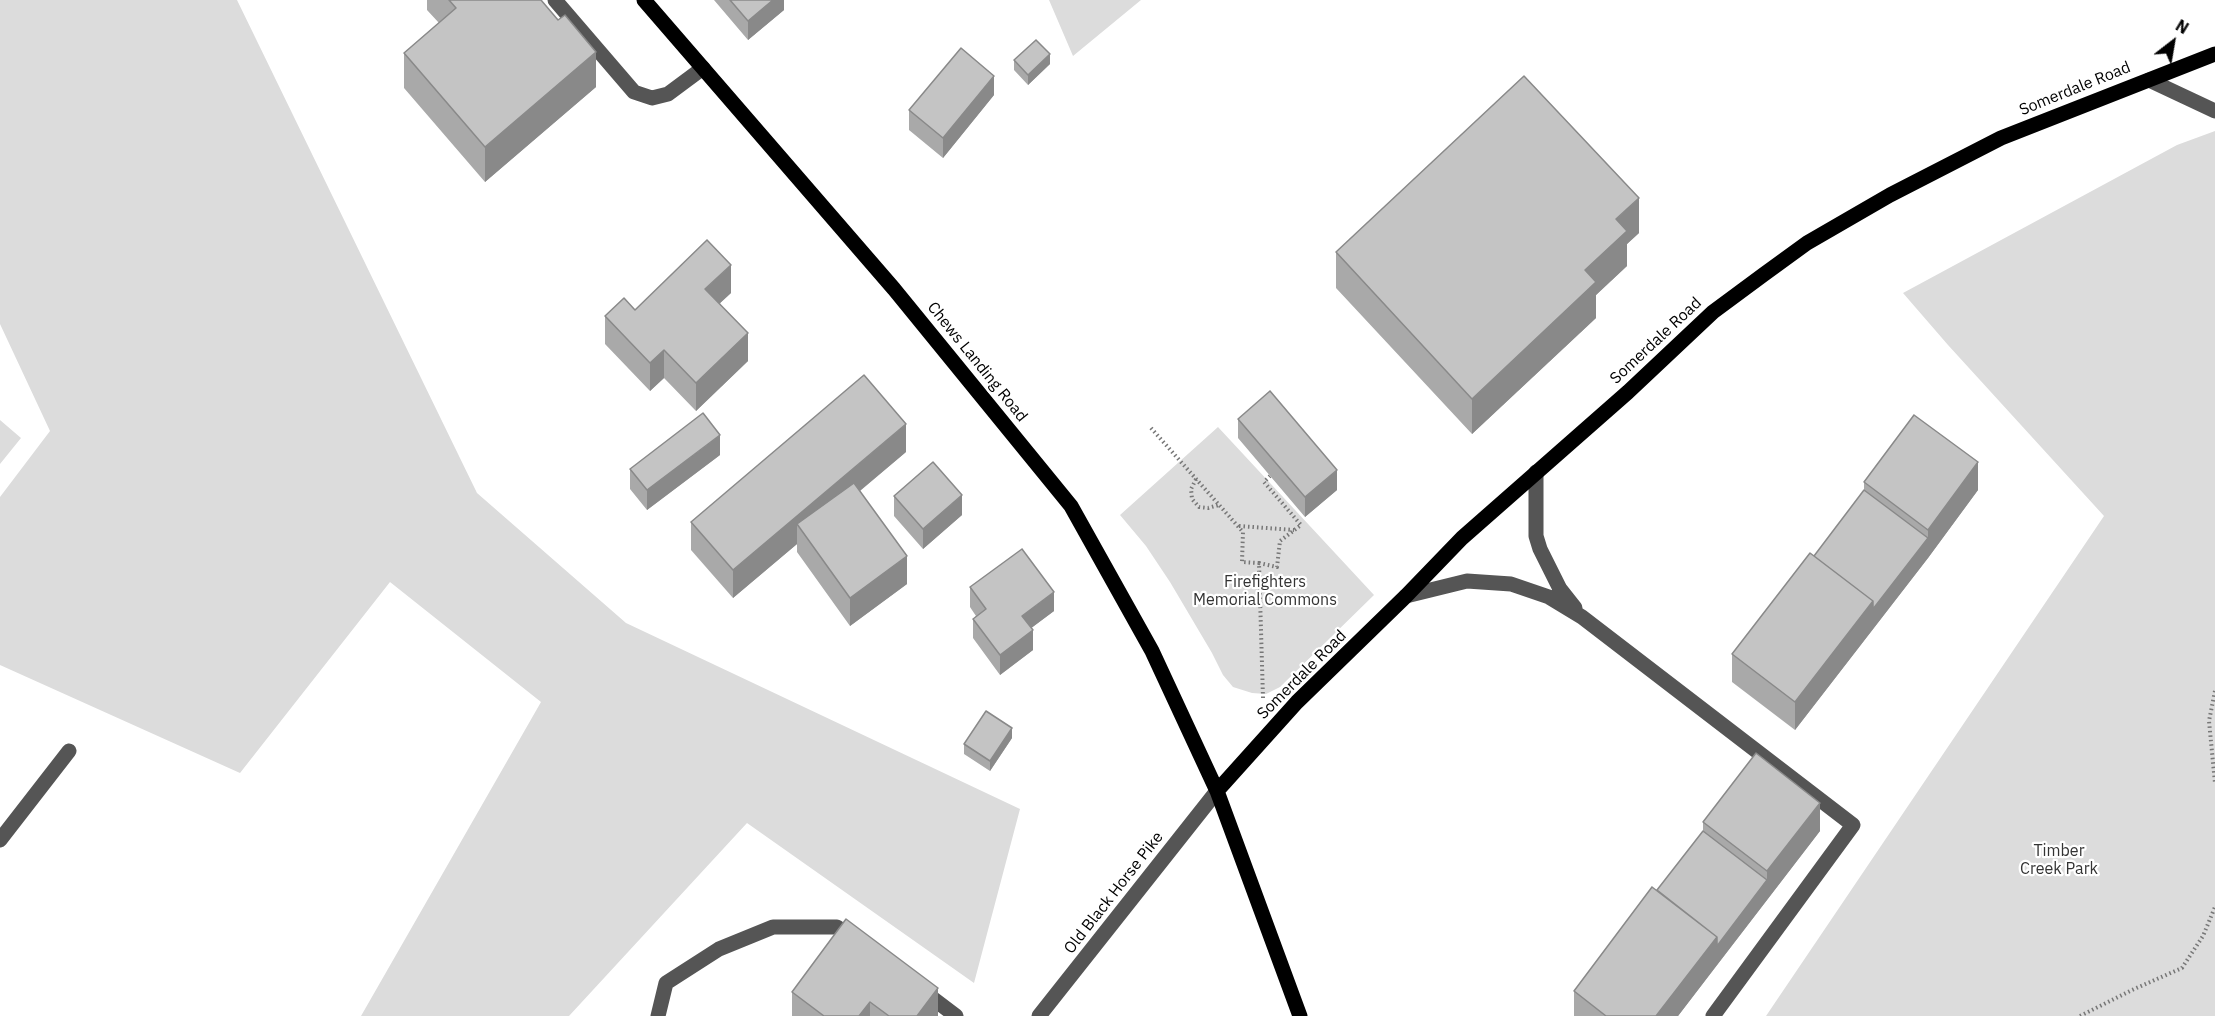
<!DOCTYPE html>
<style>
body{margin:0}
#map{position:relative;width:2215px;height:1016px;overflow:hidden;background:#fff;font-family:"IBM Plex Sans",sans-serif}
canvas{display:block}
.north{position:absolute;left:2143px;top:12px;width:60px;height:60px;-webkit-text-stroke:4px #fff;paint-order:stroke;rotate:31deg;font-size:16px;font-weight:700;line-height:24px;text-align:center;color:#000}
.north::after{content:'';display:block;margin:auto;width:21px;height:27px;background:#000;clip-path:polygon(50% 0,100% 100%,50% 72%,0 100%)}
</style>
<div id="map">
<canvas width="2215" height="1016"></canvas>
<div class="north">N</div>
</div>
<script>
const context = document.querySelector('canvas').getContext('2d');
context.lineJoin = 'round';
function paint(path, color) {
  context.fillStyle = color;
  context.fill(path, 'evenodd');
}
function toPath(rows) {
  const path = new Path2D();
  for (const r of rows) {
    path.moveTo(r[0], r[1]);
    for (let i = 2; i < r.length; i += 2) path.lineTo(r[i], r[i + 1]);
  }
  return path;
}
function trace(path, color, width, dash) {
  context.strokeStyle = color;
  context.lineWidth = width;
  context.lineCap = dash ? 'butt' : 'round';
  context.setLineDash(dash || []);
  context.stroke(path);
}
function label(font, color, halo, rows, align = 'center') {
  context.font = font + ' "IBM Plex Sans",sans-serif';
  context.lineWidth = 4.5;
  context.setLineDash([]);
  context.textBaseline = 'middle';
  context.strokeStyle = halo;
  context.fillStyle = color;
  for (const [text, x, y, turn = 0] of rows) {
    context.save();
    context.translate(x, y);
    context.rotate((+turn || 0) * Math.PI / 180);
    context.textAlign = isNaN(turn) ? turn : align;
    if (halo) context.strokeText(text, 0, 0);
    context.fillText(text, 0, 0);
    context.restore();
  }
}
const green = toPath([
 [0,0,237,0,477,493,626,623,1020,809,974,983,747,823,569,1016,361,1016,541,702,390,582,240,773,0,665,0,497,50,431,0,324],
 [1049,0,1141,0,1073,56],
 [2215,131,2215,1016,1766,1016,2104,516,1948,345,1903,293,2177,145],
 [0,420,21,438,0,464],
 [1218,427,1374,595,1280,687,1266,694,1252,693,1233,687,1223,675,1212,653,1170,582,1146,546,1120,515]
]);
const path = toPath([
 [1151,428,1243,532,1242,562,1259,563,1263,698],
 [1196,479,1191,489,1192,499,1199,507,1208,508,1219,505],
 [1239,526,1294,530],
 [1259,563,1277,567,1280,541,1301,525,1264,482,1270,476],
 [2215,691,2209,721,2215,783],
 [2080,1016,2132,990,2182,968,2203,936,2215,907]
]);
const minor = toPath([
 [555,0,634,92,652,98,668,94,703,68],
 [2149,80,2215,111],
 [1536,472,1536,536,1540,549,1560,589,1575,608],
 [1406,596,1467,581,1511,584,1549,597,1582,617,1853,825,1713,1016],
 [0,840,69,751],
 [923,991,956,1016],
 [658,1016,666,983,719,949,773,927,837,927,853,939],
 [1039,1016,1217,791]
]);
const major = toPath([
 [644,0,894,289,1071,506,1152,651,1217,791,1300,1016],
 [1217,791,1297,702,1406,596,1462,538,1628,392,1713,312,1763,275,1807,243,1890,195,2001,138,2215,54]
]);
const wall = toPath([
 [427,0,541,0,596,87,485,182,404,88,404,53,439,23,427,10],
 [714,0,784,0,784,10,748,40],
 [1014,60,1050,64,1028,85,1014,70],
 [994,95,943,158,909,130,909,110],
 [1639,233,1627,244,1627,266,1596,295,1596,318,1472,434,1336,288,1336,252],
 [731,293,720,303,748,361,696,411,664,378,650,391,605,344,605,316],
 [1238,419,1337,490,1305,517,1238,438],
 [906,452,860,491,907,584,850,626,797,552,797,544,733,598,691,550,691,522],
 [720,455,647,510,630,489,630,469],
 [1864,482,1978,490,1928,558,1795,730,1732,682,1732,654,1814,556,1864,491],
 [894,496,962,515,923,549,894,516],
 [970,587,1054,611,1031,628,1033,650,1000,675,973,638,973,619,976,616,970,607],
 [1012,738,990,771,964,754,964,744],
 [1703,822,1820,831,1678,1016,1574,1016,1574,991,1657,890,1703,831],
 [846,919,938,1016,792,1016,792,992]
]);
const shadedWall = toPath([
 [773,0,784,0,784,10,748,40,748,21],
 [596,52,596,87,485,182,485,147],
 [1050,54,1050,64,1028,85,1028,75],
 [994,76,994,95,943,158,943,138],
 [1639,198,1639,233,1627,244,1627,266,1596,295,1596,318,1472,434,1472,399,1585,270,1616,219],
 [731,265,731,293,705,317,705,289],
 [748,333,748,361,696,411,696,383],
 [664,350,664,378,650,391,650,363],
 [906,424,906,452,806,536,797,524,797,544,733,598,733,570],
 [720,435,720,455,647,510,647,490],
 [1978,462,1978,490,1928,558,1795,730,1795,702,1873,601,1928,538,1928,530],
 [1337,470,1337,490,1305,517,1305,497],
 [962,495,962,515,923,549,923,529],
 [907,556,907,584,850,626,850,598],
 [1054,592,1054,611,1022,635,1022,616],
 [1033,630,1033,650,1000,675,1000,655],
 [1012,728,1012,738,990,771,990,761],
 [1820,803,1820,831,1717,965,1717,946,1767,880,1767,871],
 [1717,937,1717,965,1678,1016,1656,1016],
 [938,988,938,1016,917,1016],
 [870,1002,870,1016,859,1016]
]);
const building = toPath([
 [449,0,541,0,558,20,565,15,596,52,485,147,404,53,456,8,449,0],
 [730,0,773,0,748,21,730,0],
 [1036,40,1050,54,1028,75,1014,60,1036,40],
 [961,48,994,76,943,138,909,110,961,48],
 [1524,76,1639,198,1616,219,1627,231,1585,270,1596,282,1472,399,1336,252,1524,76],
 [707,240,731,265,705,289,748,333,696,383,664,350,650,363,605,316,624,298,635,310,707,240],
 [864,375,906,424,733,570,691,522,864,375],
 [1270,391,1337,470,1305,497,1238,419,1270,391],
 [703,413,720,435,647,490,630,469,703,413],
 [1914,415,1978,462,1928,530,1864,482,1914,415],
 [933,462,962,495,923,529,894,496,933,462],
 [854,483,907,556,850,598,797,524,854,483],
 [1864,490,1928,538,1873,609,1873,601,1814,556,1864,490],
 [1022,549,1054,592,1022,616,1033,630,1000,655,973,619,986,609,970,587,1022,549],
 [1810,553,1873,601,1795,702,1732,654,1810,553],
 [986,711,1012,728,990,761,964,744,986,711],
 [1756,753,1820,803,1767,871,1703,822,1756,753],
 [1703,831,1767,880,1717,946,1717,937,1657,890,1703,831],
 [1652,887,1717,937,1656,1016,1606,1016,1574,991,1652,887],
 [846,919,938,988,917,1016,889,1016,870,1002,859,1016,824,1016,792,992,846,919]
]);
const streetNames = [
 ["Somerdale Road",2075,89,-22],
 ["Somerdale Road",1656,341,-43],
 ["Chews Landing Road",977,362,51],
 ["Somerdale Road",1302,675,-45],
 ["Old Black Horse Pike",1114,893,-52]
];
const parkNames = [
 ["Firefighters",1265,582],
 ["Memorial Commons",1265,600],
 ["Timber",2059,851],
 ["Creek Park",2059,869]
];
paint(green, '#dcdcdc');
trace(path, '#777', 4, [1.5, 3]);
trace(minor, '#555', 15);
trace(major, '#000', 15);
paint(wall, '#a9a9a9');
paint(shadedWall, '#898989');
paint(building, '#c4c4c4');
trace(building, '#898989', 1.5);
label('16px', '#000', '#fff', streetNames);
label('16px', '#333', '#fff', parkNames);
</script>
